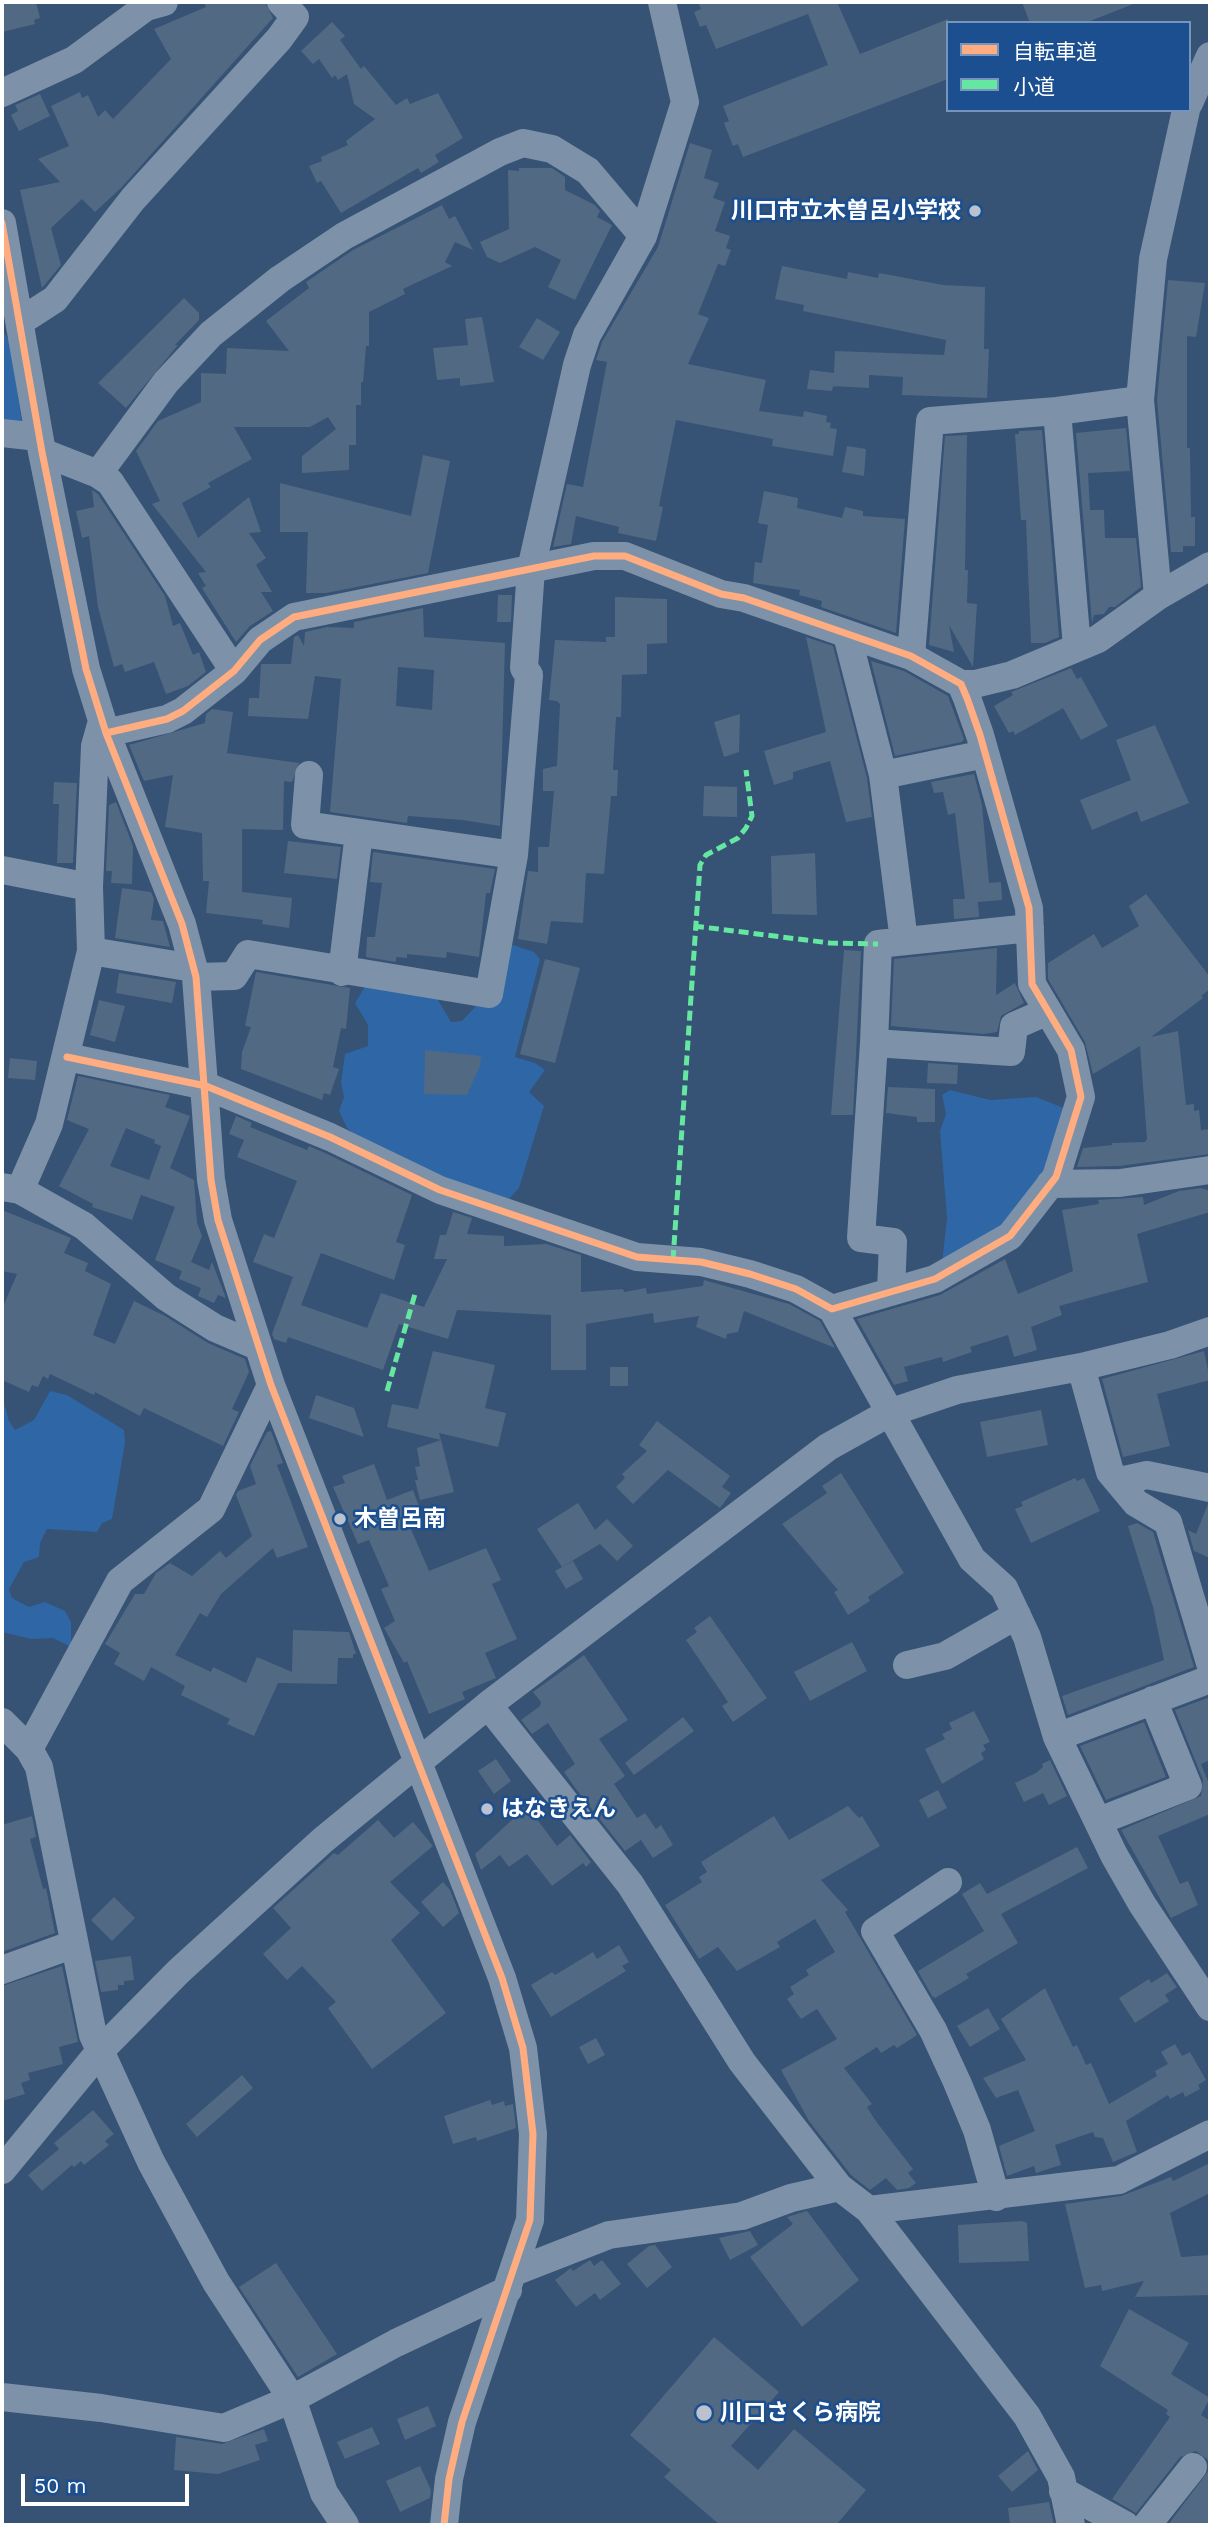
<!DOCTYPE html>
<meta charset="utf-8">
<style>
body{margin:0}
#map{position:relative;width:1212px;height:2527px;overflow:hidden;background:#365274;font-family:"Work Sans","Noto Sans JP",sans-serif}
canvas{display:block}
.frame{position:absolute;inset:0;border:4px solid #fff;pointer-events:none}
.legend{position:absolute;left:946px;top:21px;width:245px;height:91px;box-sizing:border-box;background:#1b4f8f;border:2px solid #7695bc;margin:0;padding:9px 12px;list-style:none;font-size:21px;color:#fff}
.legend li{display:flex;align-items:center;gap:14px;height:35px}
.legend b{width:35px;border:2px solid #7695bc}
.scale{position:absolute;left:21px;top:2474px;width:168px;height:32px;box-sizing:border-box;border:4px solid #fff;border-top:0;padding-left:9px;font-size:21px;line-height:24px;white-space:nowrap;color:#fff;-webkit-text-stroke:5px #1b4f8f;paint-order:stroke}
</style>
<div id="map">
<canvas width="1212" height="2527"></canvas>
<div class="frame"></div>
<ul class="legend">
<li><b style="height:9px;background:#ffac80"></b>自転車道</li>
<li><b style="height:9px;background:#66e7a1"></b>小道</li>
</ul>
<div class="scale">50 m</div>
</div>
<script>
const context = document.querySelector('canvas').getContext('2d');
context.lineJoin = 'round';
function paint(path, color) {
  context.fillStyle = color;
  context.fill(path, 'evenodd');
}
function toPath(rows) {
  const path = new Path2D();
  for (const r of rows) {
    path.moveTo(r[0], r[1]);
    for (let i = 2; i < r.length; i += 2) path.lineTo(r[i], r[i + 1]);
  }
  return path;
}
function trace(path, color, width, dash) {
  context.strokeStyle = color;
  context.lineWidth = width;
  context.lineCap = dash ? 'butt' : 'round';
  context.setLineDash(dash || []);
  context.stroke(path);
}
function label(font, color, halo, rows, align = 'center') {
  context.font = font + ' "Work Sans","Noto Sans JP",sans-serif';
  context.lineWidth = 5;
  context.setLineDash([]);
  context.textBaseline = 'middle';
  context.strokeStyle = halo;
  context.fillStyle = color;
  for (const [text, x, y, turn = 0] of rows) {
    context.save();
    context.translate(x, y);
    context.rotate((+turn || 0) * Math.PI / 180);
    context.textAlign = isNaN(turn) ? turn : align;
    if (halo) context.strokeText(text, 0, 0);
    context.fillText(text, 0, 0);
    context.restore();
  }
}
const green = toPath([
 [2,327,9,342,22,422,2,426],
 [513,945,534,952,540,959,515,1057,535,1063,545,1070,529,1092,544,1106,519,1188,508,1200,412,1165,355,1135,347,1128,339,1111,344,1097,341,1083,345,1054,368,1046,368,1025,355,1003,366,985,432,990,451,1022,462,1021,475,1007,496,994,504,947],
 [950,1090,990,1100,1036,1097,1069,1110,1052,1161,1021,1213,942,1263,947,1218,940,1131,946,1114,942,1095],
 [50,1391,67,1395,124,1430,125,1443,112,1519,102,1523,97,1532,47,1529,40,1543,39,1557,24,1562,9,1589,12,1598,29,1607,45,1602,65,1611,71,1622,71,1647,53,1638,31,1639,2,1632,2,1395,9,1421,15,1430,34,1420]
]);
const building = toPath([
 [2,2,36,2,40,18,34,20,35,24,2,32],
 [204,2,265,2,273,18,121,188,95,212,82,199,51,228,61,265,42,288,20,190,60,182,38,159,69,146,51,106,80,92,82,98,88,95,98,117,105,110,113,119,171,59,154,29,206,7],
 [698,2,837,2,860,54,948,19,948,79,743,157,738,144,733,146,724,123,729,121,723,106,828,65,808,14,716,49,706,25,700,27,694,12,701,9],
 [1022,2,1135,2,1136,3,1085,23,1030,23],
 [332,22,345,36,340,40,361,69,364,66,396,105,407,98,410,104,438,93,463,138,435,155,439,162,421,173,418,168,341,213,321,181,317,183,309,166,322,161,321,157,348,145,346,141,375,119,354,104,347,74,338,80,335,75,332,78,319,59,313,64,301,51],
 [40,94,50,116,19,131,11,115,18,111,15,105],
 [690,143,712,150,704,178,719,183,713,198,725,202,715,231,730,236,726,248,731,250,725,266,718,264,698,314,709,318,688,364,766,380,759,411,803,417,804,411,827,416,826,422,831,423,830,428,837,429,833,456,772,446,773,439,676,420,659,506,663,507,656,541,618,533,619,527,576,516,571,544,553,547,567,484,583,487,607,362,596,360,602,342,658,247],
 [519,168,552,168,565,177,565,190,595,205,600,211,597,217,612,225,575,300,548,287,561,260,535,247,500,263,487,257,480,242,509,229,508,170,519,171],
 [442,205,449,219,455,216,473,250,455,242,445,262,452,266,403,289,405,294,369,312,369,346,366,346,363,382,361,382,361,405,356,405,356,445,349,445,349,470,302,473,302,456,336,429,328,417,310,427,234,427,252,459,208,483,211,487,182,503,198,538,249,497,261,532,249,533,266,558,256,565,272,592,261,592,273,611,250,626,236,642,202,588,206,586,198,573,206,572,152,504,160,501,136,451,158,421,201,402,201,373,226,374,227,348,289,351,266,321,309,288,306,282,353,250],
 [782,266,847,279,848,272,878,278,879,273,943,285,985,287,984,349,989,349,987,398,902,395,903,377,869,375,869,388,833,386,834,382,832,391,807,389,810,370,834,373,835,351,944,355,946,340,803,311,804,305,775,299],
 [1168,280,1205,283,1196,337,1187,336,1187,448,1190,448,1191,517,1195,517,1195,546,1183,546,1183,552,1171,552,1157,400],
 [184,298,199,313,199,320,175,345,178,345,126,408,98,383],
 [482,317,494,382,460,386,460,378,437,380,433,348,468,345,465,319],
 [537,318,560,332,543,360,519,347],
 [1126,428,1130,471,1088,473,1090,510,1104,510,1105,538,1136,538,1141,587,1115,607,1109,607,1104,614,1094,615,1092,623,1076,433],
 [1042,430,1059,637,1045,643,1031,643,1026,520,1021,520,1015,434,1019,434,1019,431],
 [967,435,965,570,968,570,967,603,977,604,973,667,949,625,954,652,929,645,945,436],
 [847,446,866,449,864,476,842,472],
 [423,455,450,461,428,573,326,593,306,593,308,532,280,532,280,483,411,516],
 [92,490,98,494,165,596,173,626,180,623,193,655,199,652,206,672,188,686,166,694,154,662,125,672,122,664,114,667,98,607,89,536,82,538,76,511,94,507],
 [764,491,798,498,797,508,842,518,845,507,863,511,863,516,905,519,896,633,821,607,822,601,799,595,800,590,753,583,755,562,762,563,768,525,758,523],
 [498,595,512,595,511,622,497,622],
 [615,597,667,599,667,643,647,644,647,674,622,675,621,717,616,717,613,770,618,770,617,796,611,796,604,874,586,873,583,923,551,921,547,944,518,939,528,871,538,872,538,847,549,847,554,791,543,791,543,769,557,766,560,704,557,701,549,700,555,640,606,642,606,637,615,637],
 [423,608,424,637,505,643,500,826,463,820,408,816,407,823,330,812,341,679,315,676,308,719,248,716,249,698,259,698,261,664,291,664,294,637,298,635,304,646,305,632,327,627,354,628,354,622],
 [398,667,434,670,432,710,396,706],
 [806,637,833,646,867,778,872,817,846,822,830,761,793,772,793,779,774,785,764,751,826,732],
 [871,661,904,671,948,696,964,739,962,742,895,756],
 [1071,668,1077,679,1081,677,1108,726,1081,740,1063,708,1015,735,1013,731,1009,733,994,706,1013,695,1011,692],
 [212,709,233,712,227,753,299,763,292,782,284,781,283,830,242,829,242,892,292,898,289,928,262,924,263,920,206,913,209,881,203,881,202,833,165,827,173,775,144,781,129,745,205,723,206,714],
 [740,714,739,752,724,757,714,722],
 [1155,725,1189,803,1141,822,1137,811,1092,830,1080,800,1131,780,1116,740],
 [974,774,982,805,989,883,1001,882,1002,900,978,902,979,917,954,919,953,899,965,899,955,813,948,815,943,792,934,793,931,782],
 [54,782,77,783,73,863,57,863,59,804,53,804],
 [704,786,737,787,737,817,703,816],
 [116,802,133,846,132,884,111,883,112,871,106,871,109,805],
 [288,841,341,847,337,879,284,873],
 [373,852,495,869,490,893,486,893,479,957,447,952,446,958,407,954,407,958,396,957,396,962,366,957,367,937,375,937,382,883,370,882],
 [815,853,817,915,772,914,771,856],
 [122,888,151,892,154,899,151,920,163,921,170,947,115,938],
 [1146,894,1210,977,1210,989,1201,996,1203,998,1151,1037,1178,1031,1186,1105,1194,1104,1194,1111,1199,1110,1201,1130,1210,1129,1210,1154,1119,1166,1077,1167,1083,1148,1112,1145,1112,1143,1145,1142,1147,1139,1140,1046,1093,1074,1085,1042,1048,979,1048,963,1094,934,1102,948,1139,926,1129,906],
 [997,948,996,995,1015,983,1024,1003,1001,1016,997,1032,984,1034,891,1026,894,959],
 [844,950,861,951,853,1115,831,1115],
 [545,959,580,968,555,1063,520,1054],
 [256,972,350,988,346,1029,341,1028,333,1067,339,1069,330,1095,324,1093,322,1100,241,1069,242,1052,251,1027,245,1026],
 [119,973,176,982,172,1003,116,993],
 [99,1000,125,1006,115,1042,90,1035],
 [425,1050,481,1056,480,1066,467,1095,424,1094],
 [10,1058,37,1061,35,1080,8,1078],
 [928,1063,958,1065,957,1084,927,1083],
 [78,1076,170,1095,165,1107,190,1116,170,1168,194,1180,197,1223,202,1236,191,1262,209,1270,212,1262,226,1298,218,1295,214,1303,198,1296,201,1288,179,1279,182,1271,155,1260,175,1207,141,1195,132,1220,92,1207,93,1204,59,1186,89,1129,67,1120],
 [126,1128,155,1140,154,1143,161,1146,149,1180,110,1166],
 [888,1087,935,1089,935,1122,917,1122,917,1117,886,1113],
 [236,1116,252,1123,250,1127,307,1150,309,1146,323,1152,412,1195,396,1242,405,1245,394,1280,321,1253,301,1305,367,1328,381,1293,424,1307,447,1259,434,1259,440,1235,446,1235,453,1212,472,1218,467,1234,504,1236,504,1246,546,1244,581,1255,581,1292,623,1289,624,1292,646,1288,647,1294,703,1286,704,1280,789,1304,820,1321,835,1348,744,1311,738,1332,727,1334,726,1339,696,1327,699,1316,654,1323,653,1313,586,1324,586,1370,551,1370,551,1315,457,1310,448,1339,399,1324,383,1370,288,1337,286,1343,274,1339,272,1334,293,1277,253,1262,264,1234,274,1238,297,1181,237,1157,244,1140,229,1134],
 [1201,1188,1210,1191,1210,1212,1137,1234,1148,1282,1059,1306,1062,1315,1031,1327,1037,1350,1014,1357,1008,1335,970,1347,972,1352,943,1362,942,1357,904,1367,908,1381,894,1385,857,1319,940,1295,1005,1259,1018,1294,1073,1271,1062,1210,1099,1204,1098,1200,1143,1197,1144,1205,1179,1191],
 [2,1210,71,1238,64,1253,88,1263,85,1271,111,1284,93,1335,115,1344,134,1301,165,1316,208,1343,245,1359,249,1372,232,1409,239,1412,223,1446,144,1408,140,1416,95,1392,94,1395,50,1374,48,1379,43,1376,38,1387,32,1385,29,1392,2,1380,2,1309,17,1274,2,1271],
 [433,1351,495,1365,485,1408,506,1413,498,1447,439,1433,441,1440,387,1427,392,1404,418,1409],
 [1204,1351,1210,1380,1157,1394,1170,1446,1123,1457,1102,1379],
 [610,1367,628,1367,628,1386,610,1386],
 [316,1395,354,1408,364,1437,309,1418],
 [1041,1410,1048,1445,987,1457,980,1422],
 [657,1421,730,1476,722,1487,731,1493,720,1508,668,1470,633,1504,616,1487,625,1478,622,1474,647,1451,639,1445],
 [271,1431,283,1463,277,1465,308,1547,277,1558,273,1548,221,1594,207,1617,200,1613,175,1655,211,1672,213,1667,246,1683,257,1657,292,1672,293,1630,349,1632,356,1654,353,1654,353,1658,338,1658,337,1684,278,1683,254,1736,227,1724,230,1719,181,1695,185,1686,151,1667,144,1681,114,1664,120,1653,105,1644,135,1594,144,1594,156,1573,170,1563,192,1576,220,1551,226,1558,252,1536,236,1495,238,1491,256,1484,250,1466,267,1432],
 [441,1440,454,1492,420,1500,415,1480,418,1480,415,1467,420,1466,417,1448],
 [374,1464,387,1500,413,1490,420,1509,416,1511,418,1516,407,1520,429,1571,486,1548,501,1580,492,1584,517,1639,485,1653,496,1678,462,1692,465,1699,429,1714,407,1661,404,1663,384,1628,395,1621,381,1589,389,1586,369,1540,358,1544,333,1487,345,1483,342,1476],
 [841,1473,904,1573,868,1597,870,1601,848,1615,834,1592,838,1590,782,1524,827,1493,822,1486],
 [1075,1478,1077,1481,1084,1478,1100,1511,1031,1543,1015,1509,1023,1506,1021,1502],
 [578,1503,595,1530,607,1519,633,1546,617,1561,600,1544,562,1567,537,1529],
 [1208,1504,1210,1504,1210,1558,1194,1551,1188,1530,1196,1534],
 [1137,1523,1153,1532,1194,1667,1068,1715,1062,1696,1164,1660,1153,1607,1128,1526],
 [573,1561,583,1579,566,1589,555,1571],
 [710,1616,767,1698,733,1722,722,1706,728,1702,686,1640,697,1632,694,1628],
 [852,1642,867,1671,810,1701,794,1672],
 [584,1655,628,1720,599,1739,625,1776,614,1784,637,1818,645,1813,656,1829,661,1825,673,1845,653,1858,641,1840,625,1851,576,1789,564,1772,575,1764,548,1723,532,1734,521,1720,540,1706,541,1702,533,1692],
 [1210,1697,1210,1760,1201,1764,1210,1786,1210,1814,1158,1836,1180,1884,1188,1881,1198,1905,1171,1918,1121,1830,1201,1796,1203,1780,1175,1710],
 [974,1711,990,1742,983,1745,986,1750,981,1753,984,1759,942,1784,925,1749,945,1739,942,1734,952,1729,949,1723],
 [683,1717,694,1731,634,1775,625,1763],
 [1144,1722,1166,1777,1106,1800,1080,1746],
 [496,1759,511,1781,494,1794,478,1771],
 [1050,1760,1067,1796,1049,1805,1043,1793,1024,1802,1015,1783,1036,1773,1043,1767,1042,1764],
 [938,1790,947,1808,928,1818,919,1800],
 [527,1806,557,1846,570,1835,591,1862,586,1867,583,1863,552,1886,527,1854,509,1867,500,1855,481,1870,475,1854],
 [848,1806,859,1818,862,1816,880,1846,821,1880,848,1910,845,1912,917,2035,897,2048,894,2045,881,2053,877,2047,844,2068,872,2104,867,2107,875,2120,913,2169,908,2173,916,2183,909,2188,897,2190,886,2178,870,2190,851,2175,809,2121,781,2070,837,2039,817,2009,801,2019,787,1999,794,1994,790,1987,809,1975,806,1970,835,1952,815,1919,777,1942,780,1947,737,1971,718,1947,699,1959,665,1905,702,1882,699,1877,707,1872,701,1862,774,1816,789,1840],
 [32,1816,36,1837,30,1839,43,1889,46,1888,55,1933,2,1952,2,1825],
 [378,1820,394,1838,413,1822,433,1846,390,1882,420,1913,391,1940,446,2013,372,2069,328,2008,336,2002,302,1966,287,1980,263,1954,291,1928,273,1908,334,1853,338,1855],
 [1077,1847,1088,1868,1001,1914,1018,1943,966,1974,969,1978,935,1998,932,1996,918,1971,984,1931,962,1894,980,1883,987,1894],
 [443,1882,450,1890,459,1913,443,1927,421,1902],
 [114,1897,135,1918,112,1941,91,1920],
 [619,1945,629,1962,622,1966,626,1971,551,2017,531,1985,552,1972,555,1975,593,1952,597,1959],
 [131,1956,134,1980,124,1981,124,1985,118,1985,118,1990,101,1992,95,1961],
 [62,1966,78,2042,59,2047,63,2064,28,2073,30,2080,21,2083,25,2094,2,2101,2,1986],
 [1167,1973,1177,1987,1165,1995,1169,2001,1135,2023,1119,1998,1149,1979,1151,1983],
 [1045,1988,1073,2047,1077,2045,1086,2065,1091,2063,1109,2104,1157,2076,1155,2071,1168,2064,1161,2052,1175,2044,1182,2056,1190,2052,1206,2080,1198,2085,1200,2089,1185,2097,1183,2092,1170,2099,1168,2095,1126,2121,1137,2152,1113,2162,1103,2138,1095,2137,1093,2132,1055,2145,1061,2165,1036,2173,1034,2166,1007,2176,999,2146,1035,2131,1018,2090,996,2098,983,2078,1026,2060,1001,2019],
 [988,2008,1000,2029,970,2047,957,2026],
 [596,2038,605,2055,588,2064,579,2047],
 [242,2075,253,2088,197,2137,186,2124],
 [490,2100,492,2105,504,2101,505,2106,513,2104,516,2128,477,2141,476,2137,453,2144,444,2116],
 [93,2110,114,2134,105,2141,109,2145,84,2165,81,2161,74,2167,72,2165,42,2191,28,2175,59,2149,54,2143],
 [1210,2163,1210,2193,1170,2213,1181,2257,1210,2255,1210,2295,1135,2297,1144,2281,1102,2291,1101,2285,1085,2288,1065,2204,1121,2196,1171,2177,1173,2181],
 [807,2211,859,2280,802,2327,750,2257,793,2224,787,2217],
 [1022,2221,1027,2223,1029,2261,959,2263,958,2225],
 [750,2231,758,2245,730,2260,719,2238],
 [655,2245,672,2267,647,2288,627,2264,649,2246],
 [590,2260,594,2266,602,2260,621,2284,600,2300,595,2293,576,2307,555,2280,571,2268,573,2271],
 [276,2263,337,2354,298,2377,239,2287],
 [1129,2309,1189,2343,1171,2374,1210,2398,1201,2415,1210,2421,1210,2519,1206,2525,1168,2525,1209,2470,1208,2460,1196,2451,1180,2457,1136,2513,1112,2499,1170,2417,1166,2414,1168,2410,1100,2366],
 [714,2337,779,2392,731,2446,758,2470,794,2429,866,2490,836,2525,720,2525,664,2477,671,2470,630,2435],
 [428,2406,436,2426,405,2440,397,2419],
 [372,2427,380,2444,345,2459,337,2442],
 [264,2429,268,2441,255,2445,260,2460,218,2474,174,2470,176,2437,222,2444],
 [1028,2451,1038,2470,1012,2492,998,2476],
 [420,2466,431,2490,430,2498,400,2512,386,2481],
 [1049,2502,1054,2525,1010,2525,1008,2508]
]);
const minor = toPath([
 [2,93,74,60,146,7,164,2],
 [1189,103,1210,56],
 [2,223,42,452,86,669,106,733,182,924,196,977,211,1180,218,1220,271,1385,502,1978,523,2048,533,2134,530,2220,462,2422,449,2479,444,2525],
 [21,321,55,299,133,199,279,39,295,17,281,2],
 [1057,411,1077,647],
 [2,433,39,437],
 [42,452,98,474,110,482,234,671],
 [98,474,166,382,211,334,280,279,344,236,500,152,523,143,552,149,588,171,643,236],
 [1158,596,1140,400,1153,259,1186,110],
 [847,635,883,775,985,754],
 [911,656,930,421,1057,411,1140,400],
 [961,684,975,684,1012,675,1098,639,1158,596,1210,566],
 [309,775,305,825,514,855],
 [883,775,904,941],
 [2,870,89,887],
 [1030,928,878,944,874,1043,1011,1052,1014,1026,1046,1012],
 [91,951,193,968],
 [342,972,359,833],
 [196,977,234,976,248,954,489,994,514,855,529,675,524,668,531,569,577,365,587,335,643,236,685,102,662,2],
 [874,1043,861,1238,893,1242,891,1292],
 [67,1057,206,1086,330,1137,440,1190,637,1257,701,1262,750,1274,796,1289,832,1309,935,1279,1010,1236,1056,1177,1081,1097,1071,1050,1032,984,1029,908,980,735,967,698,961,684,911,656,744,598,721,594,625,556,594,556,294,617,260,640,234,671,183,711,167,719,106,733],
 [1050,1184,1120,1183,1210,1170],
 [2,1187,20,1190,84,1226,166,1297,215,1328,257,1346],
 [20,1190,49,1124,91,951,89,887,95,746,102,721],
 [832,1309,972,1559,1004,1588,1027,1637,1057,1737,1114,1855,1142,1904,1210,2007],
 [1081,1367,1110,1472,1136,1503,1168,1522,1210,1663],
 [271,1385,211,1509,120,1581,29,1749,39,1767,93,2035,151,2162,216,2282,292,2399,324,2493,345,2525],
 [1120,1481,1147,1475,1210,1488],
 [907,1665,945,1656,1017,1615],
 [488,1705,630,1884,742,2062,839,2187,869,2210,1027,2416,1061,2477,1071,2525],
 [2,1722,29,1749],
 [1057,1737,1210,1679],
 [1099,1821,1188,1786,1153,1700],
 [948,1882,875,1931,933,2030,957,2082,977,2130,996,2197],
 [2,1970,74,1944],
 [2,2170,101,2050,179,1971,323,1840,488,1705,828,1447,889,1413,957,1390,1081,1367,1170,1345,1210,1331],
 [869,2210,1119,2180,1210,2134],
 [514,2272,609,2235,742,2216,791,2198,839,2187],
 [2,2397,101,2408,224,2428,292,2399,396,2343,508,2290],
 [1063,2491,1125,2525],
 [1147,2525,1193,2467]
]);
const quiet = toPath([
 [694,926,830,943,878,944],
 [673,1260,700,865,706,855,738,838,746,828,752,816,746,770],
 [387,1391,415,1294]
]);
const cycleway = toPath([
 [2,223,42,452,86,669,106,733,182,924,196,977,211,1180,218,1220,271,1385,502,1978,523,2048,533,2134,530,2220,462,2422,449,2479,444,2525],
 [67,1057,206,1086,330,1137,440,1190,637,1257,701,1262,750,1274,796,1289,832,1309,935,1279,1010,1236,1056,1177,1081,1097,1071,1050,1032,984,1029,908,980,735,967,698,961,684,911,656,744,598,721,594,625,556,594,556,294,617,260,640,234,671,183,711,167,719,106,733]
]);
const markers = [
 [975,211,7,"#b9c2ce"],
 [340,1519,7,"#b9c2ce"],
 [487,1809,7,"#b9c2ce"],
 [704,2413,9,"#b9c2ce"]
];
const poiNames = [
 ["川口市立木曽呂小学校",961,211,"right"],
 ["木曽呂南",354,1519],
 ["はなきえん",501,1809],
 ["川口さくら病院",720,2413]
];
paint(green, '#2f66a5');
paint(building, '#526984');
trace(minor, '#7d92a8', 28);
trace(quiet, '#66e7a1', 5, [10, 5]);
trace(cycleway, '#ffac80', 7);
for (const [x, y, r, color] of markers) {
  const dot = new Path2D();
  dot.arc(x, y, r, 0, 2 * Math.PI);
  context.fillStyle = color;
  context.fill(dot);
  trace(dot, '#1b4f8f', 2.5);
}
label('bold 23px', '#fff', '#1b4f8f', poiNames, 'left');
</script>
